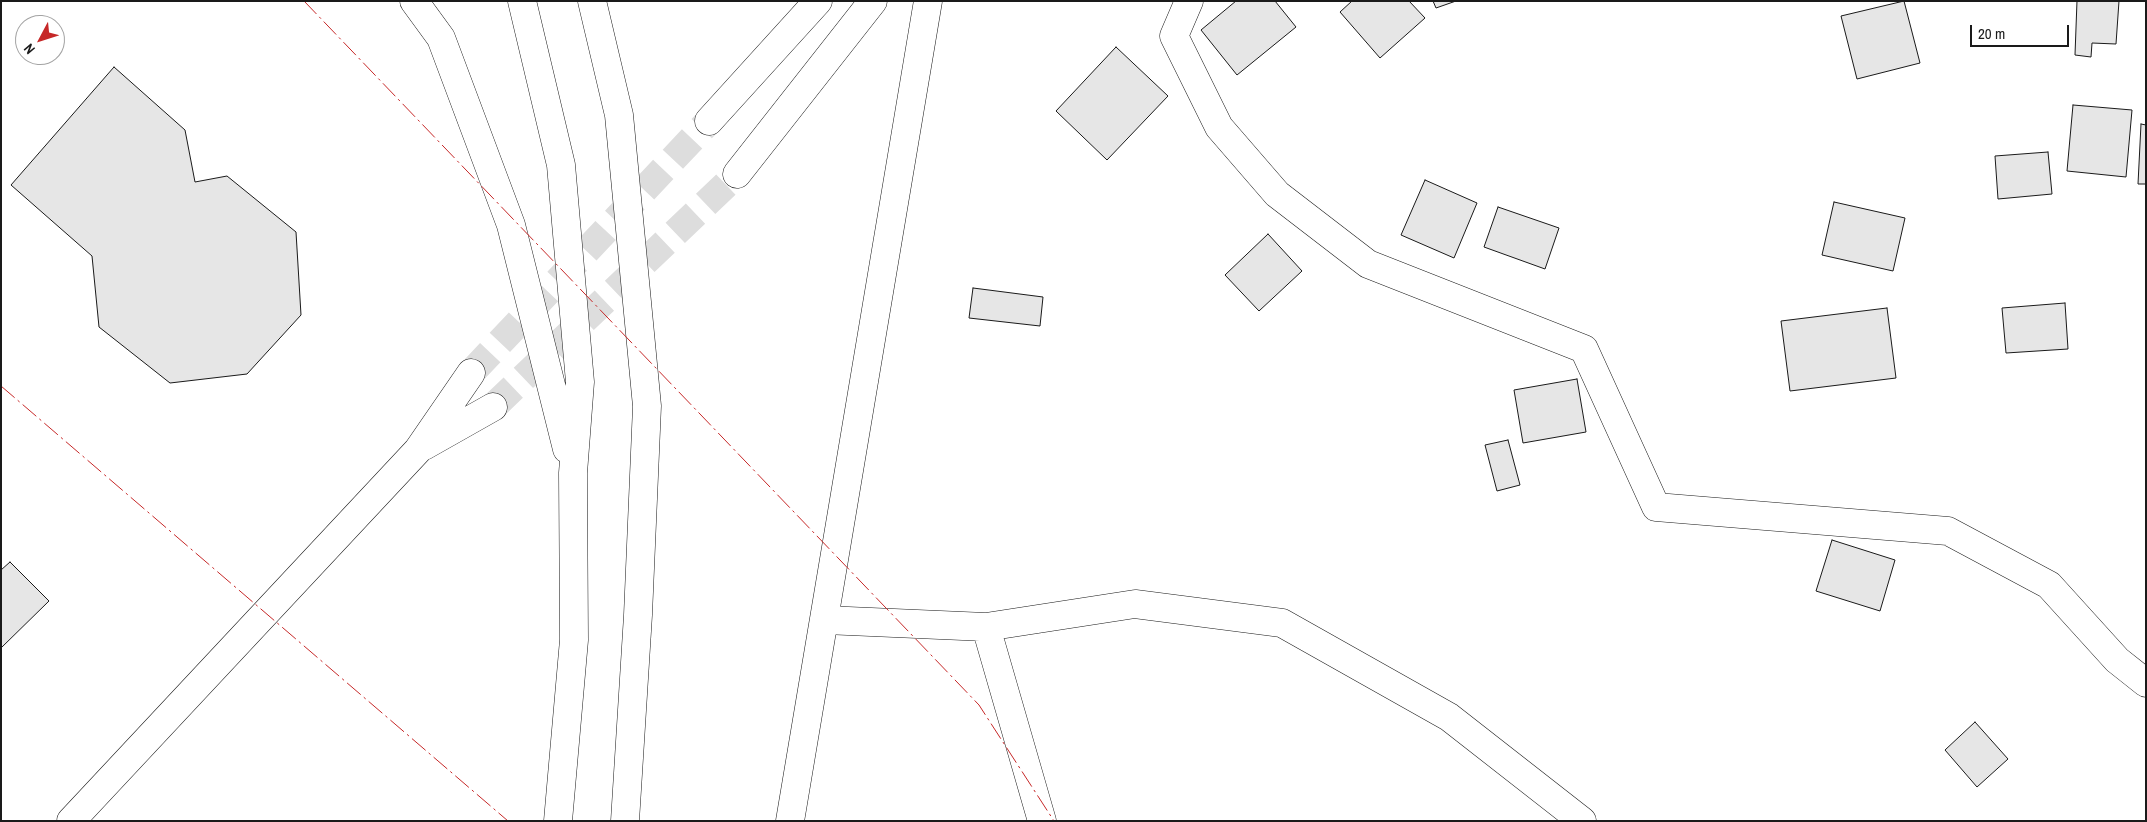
<!DOCTYPE html>
<style>
body{margin:0}
#map{position:relative;width:2147px;height:822px;overflow:hidden;background:#fff;font-family:"Archivo Narrow",sans-serif}
canvas{display:block}
.frame{position:absolute;inset:0;border:2px solid #1a1a1a;pointer-events:none}
.north{position:absolute;left:15px;top:15px;width:50px;height:50px;box-sizing:border-box;background:#fff;border:1px solid #a3a3a3;border-radius:50%;rotate:230deg;font-size:14px;font-weight:700;line-height:20px;text-align:center;color:#1a1a1a}
.north::after{content:'';display:block;margin:auto;width:18px;height:22px;background:#c62828;clip-path:polygon(50% 0,100% 100%,50% 72%,0 100%)}
.scale{position:absolute;left:1970px;top:25px;width:99px;height:22px;box-sizing:border-box;border:2px solid #1a1a1a;border-top:0;padding-left:6px;font-size:15px;line-height:18px;white-space:nowrap;color:#1a1a1a;-webkit-text-stroke:4px #fff;paint-order:stroke}
</style>
<div id="map">
<canvas width="2147" height="822"></canvas>
<div class="frame"></div>
<div class="north">N</div>
<div class="scale">20 m</div>
</div>
<script>
const context = document.querySelector('canvas').getContext('2d');
context.lineJoin = 'round';
function paint(path, color) {
  context.fillStyle = color;
  context.fill(path, 'evenodd');
}
function toPath(rows) {
  const path = new Path2D();
  for (const r of rows) {
    path.moveTo(r[0], r[1]);
    for (let i = 2; i < r.length; i += 2) path.lineTo(r[i], r[i + 1]);
  }
  return path;
}
function trace(path, color, width, dash) {
  context.strokeStyle = color;
  context.lineWidth = width;
  context.lineCap = dash ? 'butt' : 'round';
  context.setLineDash(dash || []);
  context.stroke(path);
}
const building = toPath([
 [1236,1,1275,1,1296,27,1237,75,1201,30,1236,1],
 [1352,1,1409,1,1425,18,1380,58,1340,12,1352,1],
 [1433,1,1456,1,1436,8,1433,1],
 [1904,1,1920,63,1857,79,1841,16,1904,1],
 [2077,1,2119,1,2116,44,2092,43,2091,57,2075,55,2077,1],
 [1116,47,1168,96,1107,160,1056,111,1116,47],
 [114,67,185,130,195,182,227,176,296,232,301,315,247,374,170,383,99,327,92,256,11,185,114,67],
 [2073,105,2132,110,2126,177,2067,171,2073,105],
 [2141,124,2146,125,2146,184,2138,184,2141,124],
 [2048,152,2052,194,1998,199,1995,156,2048,152],
 [1425,180,1477,203,1454,258,1401,235,1425,180],
 [1834,202,1905,218,1893,271,1822,255,1834,202],
 [1498,207,1559,228,1545,269,1484,247,1498,207],
 [1268,234,1302,271,1259,311,1225,275,1268,234],
 [973,288,1043,297,1040,326,969,318,973,288],
 [2065,303,2068,349,2006,353,2002,308,2065,303],
 [1887,308,1896,378,1790,391,1781,321,1887,308],
 [1577,379,1586,432,1523,443,1514,390,1577,379],
 [1508,440,1520,485,1497,491,1485,445,1508,440],
 [1832,540,1895,560,1880,611,1816,591,1832,540],
 [10,562,49,601,1,648,1,570,10,562],
 [1975,722,2008,759,1977,787,1945,750,1975,722]
]);
const majorTunnel = toPath([
 [471,373,709,121],
 [493,407,737,174]
]);
const minor = toPath([
 [1189,1,1174,36,1219,127,1277,194,1368,264,1584,349,1656,507,1948,531,2049,585,2117,660,2146,683],
 [825,620,986,627,1135,604,1282,623,1449,717,1582,821],
 [986,627,1042,821]
]);
const major = toPath([
 [709,121,818,1],
 [737,174,873,1],
 [424,446,493,407],
 [71,821,418,450,471,373]
]);
const highway = toPath([
 [414,1,441,38,511,225,567,449],
 [522,1,561,165,580,382,573,473,574,640,558,821],
 [592,1,619,115,647,406,638,615,625,821],
 [790,821,928,1]
]);
const power = toPath([
 [304,1,979,705,1054,821],
 [1,386,508,821]
]);
paint(building, '#e6e6e6');
trace(building, '#1a1a1a', 1);
trace(majorTunnel, '#ddd', 28, [28, 14]);
trace(minor, '#1a1a1a', 29);
trace(major, '#1a1a1a', 29);
trace(highway, '#1a1a1a', 29);
trace(minor, '#fff', 28);
trace(major, '#fff', 28);
trace(highway, '#fff', 28);
trace(power, '#c62828', 1, [18, 4, 2.5, 4]);
</script>
